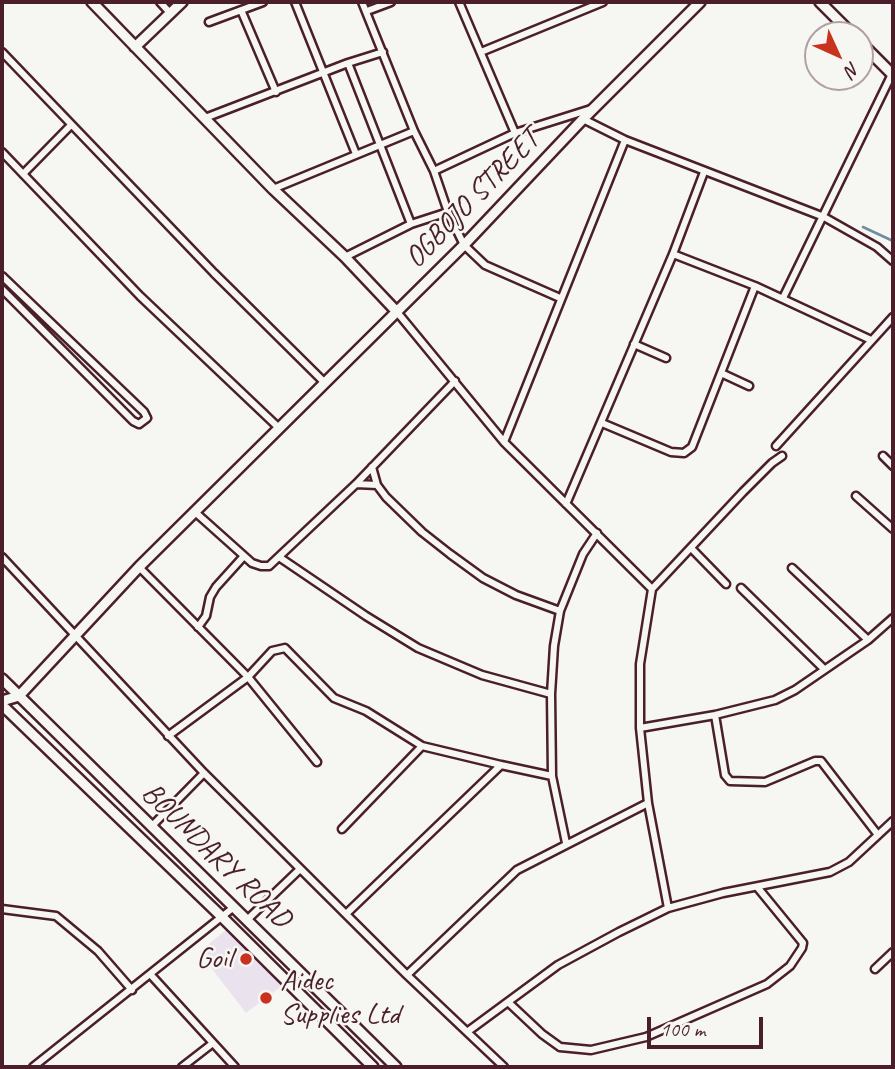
<!DOCTYPE html>
<style>
body{margin:0}
#map{position:relative;width:895px;height:1069px;overflow:hidden;background:#f6f6f2;font-family:Caveat,sans-serif}
canvas{display:block}
.frame{position:absolute;inset:0;border:4px solid #4a1f2b;pointer-events:none}
.north{position:absolute;left:804px;top:21px;width:70px;height:70px;box-sizing:border-box;background:#f6f6f2;border:2px solid #b1a0a2;border-radius:50%;rotate:135deg;font-size:19px;font-weight:700;line-height:28px;text-align:center;color:#4a1f2b}
.north::after{content:'';display:block;margin:auto;width:24px;height:32px;background:#c8321e;clip-path:polygon(50% 0,100% 100%,50% 72%,0 100%)}
.scale{position:absolute;left:647px;top:1017px;width:116px;height:32px;box-sizing:border-box;border:4px solid #4a1f2b;border-top:0;padding-left:9px;font-size:21px;line-height:24px;white-space:nowrap;color:#4a1f2b;-webkit-text-stroke:5px #f6f6f2;paint-order:stroke}
</style>
<div id="map">
<canvas width="895" height="1069"></canvas>
<div class="frame"></div>
<div class="north">N</div>
<div class="scale">100 m</div>
</div>
<script>
const context = document.querySelector('canvas').getContext('2d');
context.lineJoin = 'round';
function paint(path, color) {
  context.fillStyle = color;
  context.fill(path, 'evenodd');
}
function toPath(rows) {
  const path = new Path2D();
  for (const r of rows) {
    path.moveTo(r[0], r[1]);
    for (let i = 2; i < r.length; i += 2) path.lineTo(r[i], r[i + 1]);
  }
  return path;
}
function trace(path, color, width, dash) {
  context.strokeStyle = color;
  context.lineWidth = width;
  context.lineCap = dash ? 'butt' : 'round';
  context.setLineDash(dash || []);
  context.stroke(path);
}
function label(font, color, halo, rows, align = 'center') {
  context.font = font + ' Caveat,sans-serif';
  context.lineWidth = 5;
  context.setLineDash([]);
  context.textBaseline = 'middle';
  context.strokeStyle = halo;
  context.fillStyle = color;
  for (const [text, x, y, turn = 0] of rows) {
    context.save();
    context.translate(x, y);
    context.rotate((+turn || 0) * Math.PI / 180);
    context.textAlign = isNaN(turn) ? turn : align;
    if (halo) context.strokeText(text, 0, 0);
    context.fillText(text, 0, 0);
    context.restore();
  }
}
const built = toPath([
 [226,930,283,985,246,1013,199,952]
]);
const stream = toPath([
 [863,227,893,241]
]);
const street = toPath([
 [160,2,171,14],
 [295,2,356,154],
 [362,2,414,131,434,171,448,212,464,245,485,265,560,298],
 [459,2,515,133],
 [241,10,276,92],
 [367,11,391,2],
 [209,22,263,2],
 [2,52,214,273,325,383],
 [481,52,603,2],
 [348,63,411,224],
 [205,118,348,63,383,52],
 [583,119,625,140,824,217,877,247,893,261],
 [2,152,140,296,279,428],
 [434,171,515,133,591,109],
 [23,174,71,125],
 [273,189,414,131],
 [673,254,755,286,871,340],
 [345,257,411,224,448,212],
 [2,276,144,412,147,418,139,424,133,421,2,289],
 [783,298,892,74],
 [397,312,504,442,652,589],
 [634,344,666,358],
 [721,373,749,386],
 [602,423,671,452,684,453,692,447,755,286],
 [504,442,625,140],
 [776,446,893,317],
 [883,456,893,466],
 [372,467,377,485,386,497,422,532,450,554,483,578,516,595,560,611],
 [356,484,377,485],
 [856,496,893,529],
 [566,504,673,254,704,172],
 [195,512,252,563,261,566,269,566,356,484,455,381],
 [691,548,726,584],
 [2,557,204,773,407,975,504,1067],
 [279,557,366,616,418,648,482,675,551,694],
 [139,567,248,677,317,762],
 [792,568,868,640],
 [741,588,824,669],
 [198,627,206,616,210,597,216,587,244,556],
 [715,715,725,775,730,781,765,782,815,761,821,761,878,835],
 [640,728,715,715,775,700,795,690,868,640,893,618],
 [168,736,248,677,272,651,285,648,334,698,366,711,422,746,501,765],
 [151,827,204,773],
 [342,829,422,746],
 [566,843,552,776,551,694,554,646,560,611,583,554,597,533],
 [668,908,648,803,640,728,640,664,652,589,743,492,772,463,782,456],
 [2,909,56,916,98,951,132,990],
 [346,914,501,765,552,776],
 [247,920,300,869],
 [875,969,893,952],
 [150,974,235,1067],
 [407,975,517,870,648,803],
 [508,1002,542,1034,560,1047,591,1050,646,1037,767,984,790,966,802,948,803,943,758,888],
 [467,1032,558,965,619,932,668,908,723,893,830,872,849,862,893,821],
 [33,1067,234,907],
 [182,1067,213,1043]
]);
const secondary = toPath([
 [92,2,273,189,345,257,397,312],
 [820,2,853,35],
 [860,42,893,75],
 [135,47,182,2],
 [2,679,396,1067],
 [2,701,19,696,139,567,464,245,583,119,700,2],
 [2,705,222,917,373,1067]
]);
const markers = [
 [246,959,7,"#c8321e"],
 [266,998,7,"#c8321e"]
];
const streetNames = [
 ["OGBOJO STREET",473,199,-46],
 ["BOUNDARY ROAD",216,856,44]
];
const poiNames = [
 ["Goil",232,959],
 ["Aidec",280,981,"left"],
 ["Supplies Ltd",280,1015,"left"]
];
paint(built, '#eae3ee');
trace(stream, '#728c9f', 2.5);
trace(street, '#4a1f2b', 11);
trace(secondary, '#4a1f2b', 14);
trace(street, '#f6f6f2', 6);
trace(secondary, '#f6f6f2', 9);
for (const [x, y, r, color] of markers) {
  const dot = new Path2D();
  dot.arc(x, y, r, 0, 2 * Math.PI);
  context.fillStyle = color;
  context.fill(dot);
  trace(dot, '#f6f6f2', 2.5);
}
label('30px', '#4a1f2b', '#f6f6f2', streetNames);
label('30px', '#4a1f2b', '#f6f6f2', poiNames, 'right');
</script>
